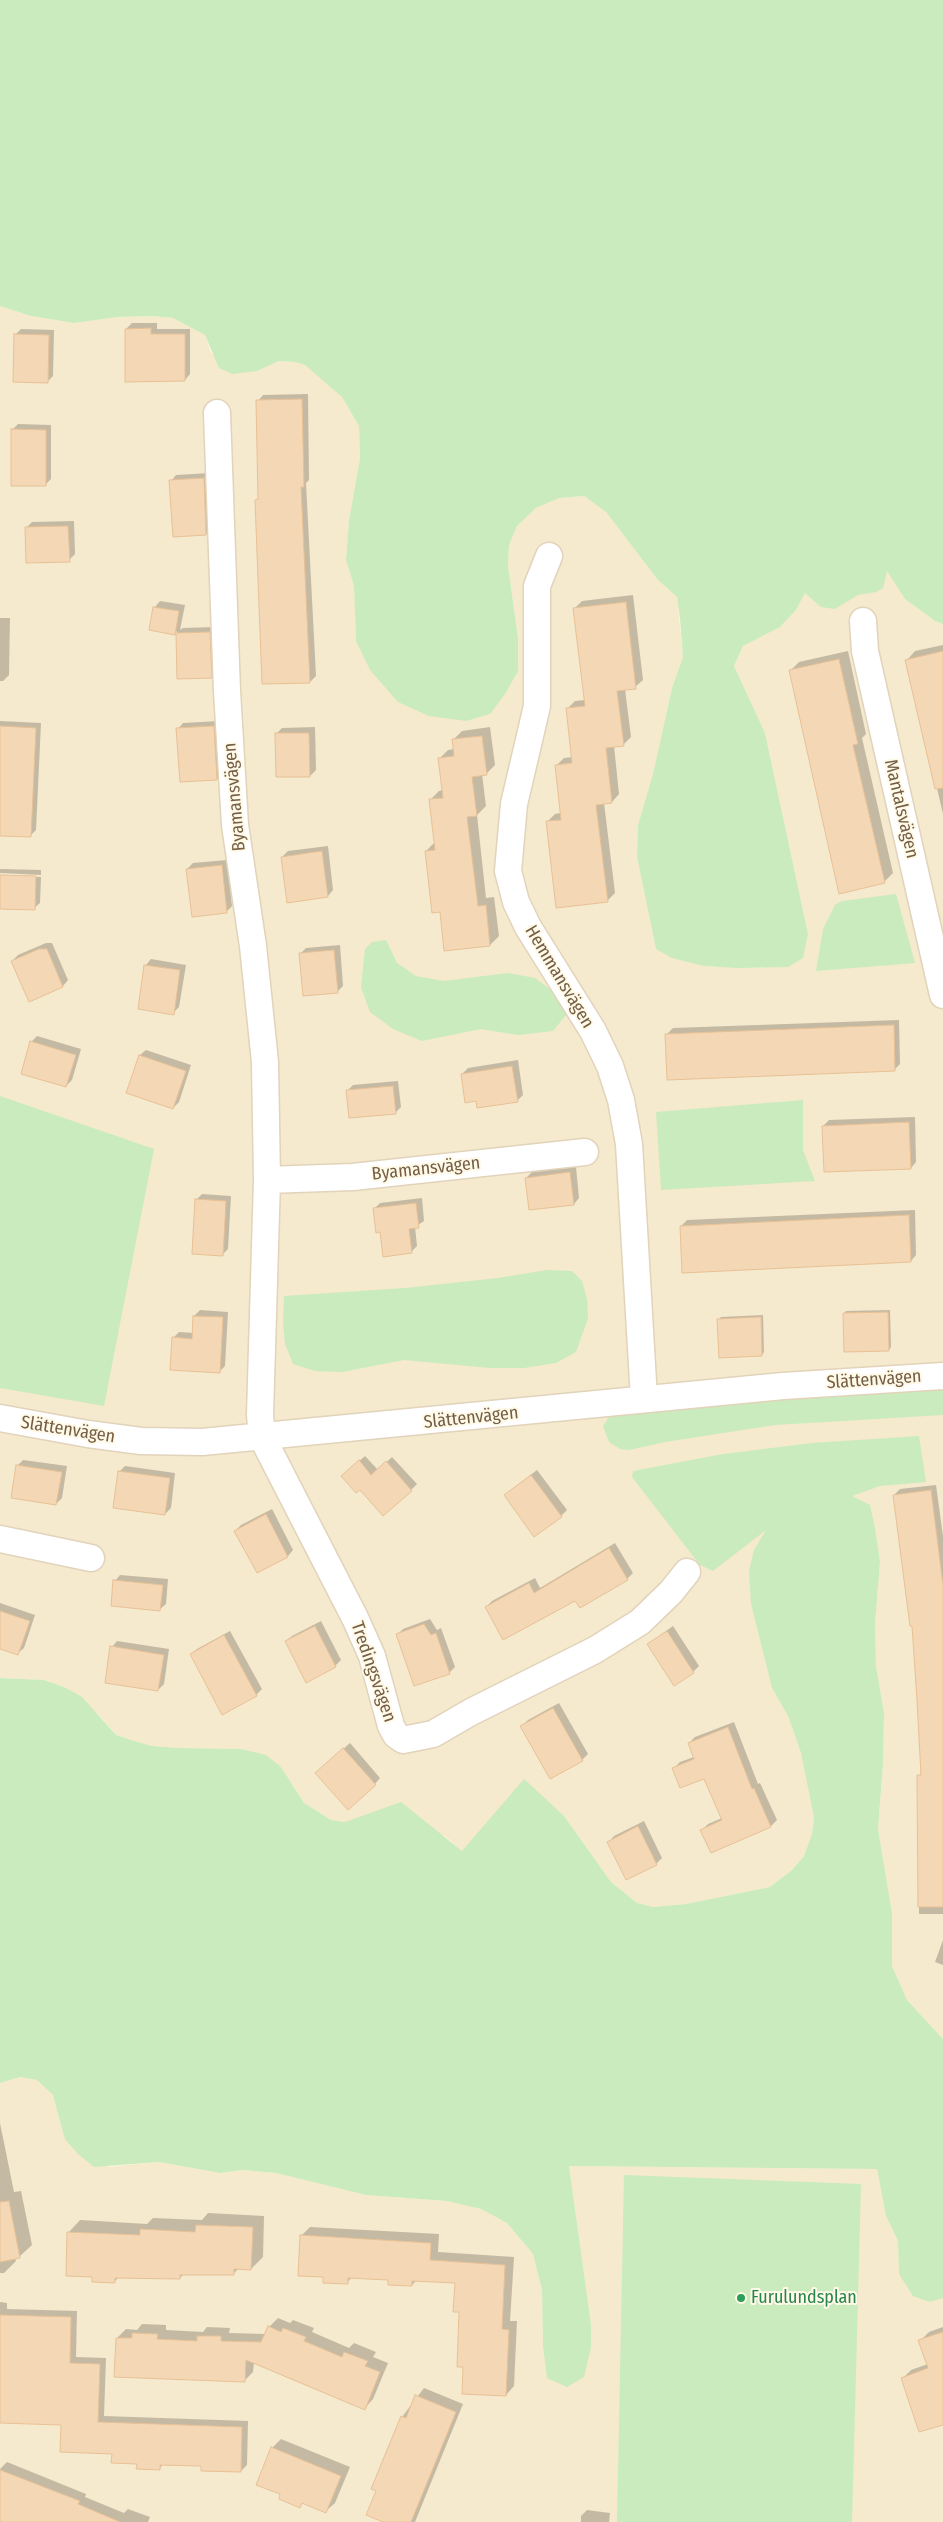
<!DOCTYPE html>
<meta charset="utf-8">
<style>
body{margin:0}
canvas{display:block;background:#fdf6e0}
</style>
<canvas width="943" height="2522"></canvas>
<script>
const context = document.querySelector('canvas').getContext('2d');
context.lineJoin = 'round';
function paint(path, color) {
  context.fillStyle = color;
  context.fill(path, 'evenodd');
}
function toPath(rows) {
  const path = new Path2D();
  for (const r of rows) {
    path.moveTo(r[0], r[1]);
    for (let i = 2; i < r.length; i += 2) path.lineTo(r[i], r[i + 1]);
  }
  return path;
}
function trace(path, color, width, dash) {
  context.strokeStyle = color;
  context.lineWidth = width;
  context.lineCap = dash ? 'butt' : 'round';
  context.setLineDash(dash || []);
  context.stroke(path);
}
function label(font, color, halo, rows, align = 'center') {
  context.font = font + ' "Fira Sans Condensed",sans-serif';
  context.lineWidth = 4;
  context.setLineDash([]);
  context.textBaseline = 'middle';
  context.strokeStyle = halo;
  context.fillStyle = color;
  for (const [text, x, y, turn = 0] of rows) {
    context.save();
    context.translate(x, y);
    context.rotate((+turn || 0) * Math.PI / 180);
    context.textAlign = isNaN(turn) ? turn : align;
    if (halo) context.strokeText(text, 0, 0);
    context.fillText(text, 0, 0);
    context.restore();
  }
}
const residential = toPath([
 [0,306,31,316,74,323,118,317,152,316,173,318,205,335,211,353,257,371,279,361,295,362,305,365,320,376,342,397,359,426,360,459,349,520,346,560,354,586,356,641,518,638,508,566,509,545,517,526,536,508,558,498,584,496,606,512,658,580,677,597,683,657,672,688,653,774,638,825,637,857,656,949,704,966,763,968,808,934,765,733,734,666,743,646,780,627,796,610,805,593,887,570,905,599,935,621,943,624,943,2039,907,2000,892,1966,892,1913,878,1829,883,1764,884,1713,876,1666,875,1624,880,1562,875,1527,870,1505,751,1604,772,1688,788,1716,801,1753,811,1794,814,1817,812,1834,804,1856,792,1870,770,1887,686,1904,653,1907,637,1903,611,1882,564,1816,462,1851,445,1836,366,1815,345,1822,331,1820,304,1803,281,1767,241,1749,178,1748,152,1746,131,1740,116,1735,99,1715,64,1687,44,1680,0,1678],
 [20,2077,37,2080,53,2095,61,2116,108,2167,159,2162,220,2173,242,2170,276,2173,366,2195,447,2201,481,2209,507,2223,533,2254,542,2290,543,2347,547,2378,591,2347,591,2324,569,2166,877,2169,886,2216,898,2241,899,2274,930,2302,943,2298,943,2522,0,2522,0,2083]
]);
const green = toPath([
 [0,0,943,0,943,624,935,621,905,599,887,571,883,588,876,592,858,595,835,609,821,607,805,593,796,610,780,627,743,646,734,666,765,733,808,934,803,958,788,967,738,968,704,966,672,958,656,949,637,857,638,825,653,774,672,688,683,657,680,619,677,597,658,580,606,512,584,496,559,498,536,508,517,526,509,545,508,566,518,638,518,671,505,694,490,714,466,721,429,716,398,702,370,670,356,641,354,586,346,560,349,520,360,459,359,426,342,397,305,365,295,362,279,361,257,371,233,374,219,368,205,335,173,318,152,316,118,317,74,323,31,316,0,306],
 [896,894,915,963,816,971,823,929,835,905,842,901],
 [386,940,397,963,416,976,443,981,508,973,535,978,559,996,566,1015,553,1031,518,1035,481,1029,422,1041,393,1029,370,1012,361,987,365,949,372,942],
 [0,1096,154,1149,104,1406,0,1388],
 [803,1100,803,1150,815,1181,661,1190,656,1112],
 [547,1270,572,1271,582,1281,587,1299,588,1318,576,1352,556,1363,524,1368,490,1368,404,1360,342,1372,315,1371,293,1364,285,1344,283,1322,284,1296,405,1288,498,1278],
 [943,1389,943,1415,775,1425,665,1442,629,1450,620,1449,609,1442,603,1426,609,1417,747,1400],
 [919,1436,926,1482,880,1486,852,1496,870,1505,875,1527,880,1562,875,1624,876,1666,884,1713,883,1764,878,1829,892,1913,892,1966,907,2000,943,2039,943,2298,930,2302,913,2296,899,2274,898,2241,886,2216,877,2169,569,2166,591,2324,591,2347,584,2377,567,2387,547,2378,543,2347,542,2290,533,2254,507,2223,481,2209,447,2201,366,2195,276,2173,242,2170,220,2173,159,2162,94,2167,78,2154,65,2139,53,2095,37,2080,20,2077,0,2083,0,1678,44,1680,64,1687,82,1697,116,1735,131,1740,152,1746,178,1748,241,1749,266,1755,281,1767,304,1803,331,1820,345,1822,401,1802,462,1851,524,1779,564,1816,611,1882,637,1903,653,1907,686,1904,770,1887,792,1870,804,1856,812,1834,814,1817,801,1753,788,1716,772,1688,751,1604,749,1571,754,1550,766,1530,713,1571,700,1565,632,1477,633,1471,723,1454,812,1443],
 [624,2175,861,2184,852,2522,617,2522]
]);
const shadow = toPath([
 [132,323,157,323,157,329,190,329,190,374,185,380,126,329],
 [21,329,54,330,53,376,47,382,15,335],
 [308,394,309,480,306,483,316,676,310,682,257,500,260,497,258,401,263,395],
 [18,424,51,425,51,479,45,485,12,430],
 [210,473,212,528,206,534,171,481,176,475],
 [74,521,75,554,69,560,26,528,32,522],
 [633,595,643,680,635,687,625,689,631,737,623,745,614,746,619,794,612,802,604,803,615,893,607,901,547,822,555,814,561,813,556,766,564,758,573,757,567,709,575,701,585,700,575,608,582,601],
 [160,601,185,605,180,630,183,628,215,627,217,671,211,677,178,678,177,631,175,633,151,629,155,607],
 [0,618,10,618,9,675,3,681,0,681],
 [943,645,943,814,907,660,915,651],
 [848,651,866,734,862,738,893,873,884,882,790,671,799,662],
 [0,721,41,723,36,830,31,835,0,835],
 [219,721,223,773,217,779,178,729,183,723],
 [315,727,316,770,310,776,276,734,282,728],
 [490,727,495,765,486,774,482,774,486,806,477,815,486,898,494,897,499,936,490,945,441,911,426,851,435,842,430,800,439,791,443,790,439,759,448,750,454,749,453,740,462,731],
 [328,846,333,890,328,896,282,857,288,851],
 [227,860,232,906,227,911,187,869,193,863],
 [0,869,41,870,41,875,0,873],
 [0,876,41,877,40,903,34,908,0,907],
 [46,943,52,943,68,980,63,986,12,961,18,955],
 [340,945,343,986,338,991,300,954,306,948],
 [151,959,186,965,179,1007,173,1013,139,1008,146,965],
 [899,1020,900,1064,895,1069,667,1034,673,1028],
 [37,1036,81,1049,72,1080,66,1086,31,1042],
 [146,1050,191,1065,179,1102,173,1108,140,1055],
 [518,1060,523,1095,518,1100,462,1074,468,1068],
 [398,1081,401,1107,395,1113,347,1091,353,1085],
 [915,1117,916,1162,911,1168,823,1126,829,1120],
 [576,1167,579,1198,574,1204,526,1178,532,1172],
 [202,1194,231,1196,228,1249,222,1255,196,1200],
 [422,1198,424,1221,415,1227,417,1246,411,1252,381,1231,374,1209,380,1203],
 [915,1210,916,1255,911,1261,683,1271,681,1226,687,1220],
 [200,1310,228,1312,225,1366,219,1372,173,1338,179,1332,194,1333,194,1316],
 [890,1310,891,1347,889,1350,844,1314,846,1311],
 [763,1315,764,1352,762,1355,719,1319,721,1317],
 [365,1456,378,1470,392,1457,417,1484,411,1490,348,1471],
 [23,1460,67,1466,62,1498,56,1504,18,1465],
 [125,1466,175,1473,171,1508,165,1514,119,1472],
 [537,1470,567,1510,561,1516,511,1490],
 [936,1485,943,1536,943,1914,919,1914,919,1776,922,1772,913,1625,894,1495,900,1489],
 [272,1509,293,1550,288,1556,257,1572,235,1531,241,1525],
 [615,1543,633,1573,627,1579,576,1599,486,1607,492,1601,535,1578,540,1588],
 [120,1575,168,1579,166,1604,160,1609,115,1581],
 [0,1603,35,1615,24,1648,18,1653,0,1647],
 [430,1619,437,1630,441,1628,455,1667,449,1673,397,1635,403,1629],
 [321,1621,341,1660,335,1666,286,1641,292,1636],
 [673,1626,699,1666,693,1672,648,1644],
 [230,1631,262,1689,256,1695,191,1654,197,1649],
 [117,1641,169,1649,164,1684,158,1690,112,1647],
 [559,1703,588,1754,582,1760,522,1726,528,1720],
 [734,1722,758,1784,760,1783,777,1820,771,1826,711,1852,702,1830,708,1824,722,1818,705,1777,674,1768,680,1762,694,1757,689,1743,695,1737],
 [350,1743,380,1778,375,1784,323,1767],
 [644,1821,662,1858,656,1864,627,1878,609,1842,614,1836],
 [943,1940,943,1965,935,1962],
 [0,2123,14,2192,21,2191,32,2245,20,2256,15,2258,16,2261,4,2273,0,2273],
 [208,2213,264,2216,263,2257,251,2269,239,2268,233,2274,184,2274,180,2278,119,2277,114,2282,93,2276,69,2232,80,2220,147,2224,153,2218,202,2220],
 [310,2227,439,2234,438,2252,514,2257,510,2321,517,2321,514,2386,506,2395,464,2366,456,2282,417,2280,412,2285,390,2279,352,2277,347,2283,324,2276,301,2236],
 [0,2302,7,2303,7,2309,77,2311,76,2357,106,2358,104,2416,248,2421,247,2465,241,2471,202,2465,164,2463,160,2468,138,2463,113,2453,62,2423,0,2373],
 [278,2318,290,2323,293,2320,314,2328,312,2332,349,2348,354,2343,376,2352,373,2357,388,2363,373,2399,365,2408,254,2362,253,2372,244,2381,117,2338,126,2329,137,2330,142,2324,166,2325,166,2330,203,2332,207,2327,230,2328,229,2333,266,2334,269,2327],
 [943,2327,943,2424,902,2379,911,2370,928,2364,920,2341,929,2332],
 [424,2388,463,2404,415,2522,381,2522,402,2417],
 [281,2439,350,2467,335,2503,326,2511,304,2502,300,2506,282,2494,272,2448],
 [7,2462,86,2494,85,2497,124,2513,128,2509,150,2517,148,2522,0,2522,0,2469],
 [587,2510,610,2513,609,2522,581,2522,581,2516]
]);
const building = toPath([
 [151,328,151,334,185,334,185,381,125,382,125,329,151,328],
 [14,334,49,335,48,383,13,382,14,334],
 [302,399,304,487,301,487,310,683,262,684,255,500,258,499,256,400,302,399],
 [11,429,46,430,46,486,11,486,11,429],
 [204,478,206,535,173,537,169,480,204,478],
 [68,526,70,562,26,563,25,527,68,526],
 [626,602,636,689,617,691,624,746,606,748,612,803,596,805,608,902,556,908,546,821,561,820,555,765,572,763,566,708,585,706,573,608,626,602],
 [153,607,179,611,175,635,149,630,153,607],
 [210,632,212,678,177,679,176,633,210,632],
 [943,651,943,788,935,789,905,660,943,651],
 [839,659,858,744,853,745,885,883,839,894,789,670,839,659],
 [0,726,36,728,31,837,0,836,0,726],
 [214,726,217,780,180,782,176,728,214,726],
 [275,733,309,733,310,777,276,777,275,733],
 [482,736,487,775,472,777,477,816,467,817,478,906,486,905,490,946,444,951,440,912,432,913,425,851,435,850,429,799,443,798,438,758,454,756,452,739,482,736],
 [322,851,328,897,287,903,281,857,322,851],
 [222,865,227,913,192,917,186,869,222,865],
 [0,875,36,876,35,910,0,909,0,875],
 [39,949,47,949,63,987,29,1002,11,961,39,949],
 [334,950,338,993,303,996,299,953,334,950],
 [144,965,180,970,174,1015,138,1009,144,965],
 [894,1025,895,1071,667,1080,665,1034,894,1025],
 [30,1041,76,1055,66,1087,21,1074,30,1041],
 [139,1055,186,1071,173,1109,126,1093,139,1055],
 [512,1066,518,1102,477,1108,476,1101,465,1103,461,1074,512,1066],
 [393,1086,396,1114,349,1118,346,1090,393,1086],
 [909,1122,911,1169,824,1172,822,1126,909,1122],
 [570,1172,574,1205,529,1210,525,1178,570,1172],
 [195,1199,226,1201,223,1256,192,1254,195,1199],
 [416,1203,419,1228,409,1229,412,1253,383,1257,380,1232,376,1233,373,1208,416,1203],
 [909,1215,911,1262,682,1273,680,1226,909,1215],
 [888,1312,889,1351,844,1352,843,1313,888,1312],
 [193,1316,223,1317,220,1373,170,1370,172,1337,192,1339,193,1316],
 [761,1317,762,1356,719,1358,717,1319,761,1317],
 [359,1460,371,1475,386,1461,412,1491,383,1516,360,1490,356,1493,341,1476,359,1460],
 [16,1465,62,1472,56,1505,11,1498,16,1465],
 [118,1471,170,1478,165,1515,113,1508,118,1471],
 [531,1475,562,1517,534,1537,504,1495,531,1475],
 [931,1490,943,1585,943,1907,918,1907,917,1775,921,1775,917,1700,912,1626,910,1626,893,1495,931,1490],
 [266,1514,288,1557,257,1573,234,1531,266,1514],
 [609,1548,628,1580,580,1608,575,1601,503,1640,485,1607,529,1583,534,1593,609,1548],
 [113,1580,163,1585,160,1611,111,1606,113,1580],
 [0,1611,30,1621,18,1655,0,1649,0,1611],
 [424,1624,431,1635,436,1633,450,1674,414,1686,396,1634,424,1624],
 [315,1626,336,1667,306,1683,285,1641,315,1626],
 [667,1631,694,1673,674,1686,647,1644,667,1631],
 [224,1635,257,1696,222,1715,190,1654,224,1635],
 [110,1646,164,1655,158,1691,105,1683,110,1646],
 [553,1708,583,1761,550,1779,520,1726,553,1708],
 [728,1727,752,1789,754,1788,771,1827,711,1853,700,1830,722,1820,704,1779,680,1788,672,1768,694,1759,688,1743,728,1727],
 [343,1748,376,1785,348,1810,315,1773,343,1748],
 [638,1826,657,1865,626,1880,607,1842,638,1826],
 [9,2201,20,2258,0,2262,0,2202,9,2201],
 [196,2225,253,2227,251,2270,234,2269,234,2275,180,2275,180,2279,115,2278,115,2283,92,2282,92,2277,66,2276,67,2232,140,2235,140,2229,195,2232,196,2225],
 [300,2235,431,2243,430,2260,505,2265,502,2329,509,2330,506,2396,462,2394,463,2367,457,2367,459,2312,453,2312,455,2283,412,2281,412,2286,388,2285,388,2280,348,2278,348,2284,323,2283,323,2277,298,2276,300,2235],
 [0,2315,71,2317,70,2363,100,2364,98,2422,242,2427,241,2472,201,2471,201,2466,160,2465,160,2470,136,2469,137,2464,111,2463,112,2454,60,2452,61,2425,0,2423,0,2315],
 [268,2326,281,2332,283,2328,306,2337,304,2341,342,2357,344,2352,368,2361,365,2366,380,2372,365,2410,246,2360,245,2382,114,2377,116,2338,132,2338,132,2333,158,2334,157,2339,197,2341,197,2336,221,2336,221,2341,261,2342,268,2326],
 [943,2332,943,2425,919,2432,901,2378,928,2368,918,2340,943,2332],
 [415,2395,456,2412,411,2522,383,2522,366,2515,376,2491,371,2489,401,2416,406,2418,415,2395],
 [271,2447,341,2476,326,2513,302,2503,300,2508,279,2499,280,2494,256,2485,271,2447],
 [0,2470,80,2501,78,2504,120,2522,0,2522,0,2470]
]);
const minor = toPath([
 [217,413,227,691,235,825,253,946,265,1062,267,1180,260,1415,262,1437,355,1618,372,1656,391,1726,396,1735,403,1740,433,1734,471,1712,595,1650,640,1622,671,1592,687,1572],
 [549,556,537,586,537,706,514,804,508,871,516,902,528,927,593,1031,610,1066,621,1100,629,1144,644,1399],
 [863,621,865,651,943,995],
 [267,1180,353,1177,585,1152],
 [0,1418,88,1434,141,1441,202,1442,783,1386,943,1376],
 [0,1539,91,1558]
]);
const markers = [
 [741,2298,5,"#2e9e5b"]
];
const streetNames = [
 ["Byamansvägen",235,797,-95],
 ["Mantalsvägen",901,809,77],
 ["Hemmansvägen",559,977,59],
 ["Byamansvägen",426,1169,-6],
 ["Slättenvägen",874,1380,-4],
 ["Slättenvägen",471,1418,-6],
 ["Slättenvägen",68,1430,9],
 ["Tredingsvägen",373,1672,71]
];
const leisureNames = [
 ["Furulundsplan",751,2298]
];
paint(residential, '#f5e9ce');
paint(green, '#caebbe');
paint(shadow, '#0003');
paint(building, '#f4d8b6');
trace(building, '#e8c195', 1);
trace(minor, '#e2d3bb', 29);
trace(minor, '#fff', 26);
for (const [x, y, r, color] of markers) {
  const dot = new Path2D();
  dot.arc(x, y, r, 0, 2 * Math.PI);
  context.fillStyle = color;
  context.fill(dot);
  trace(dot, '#fff9e7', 2);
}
label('18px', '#755e46', '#fff9e7', streetNames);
label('18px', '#27864d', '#fff9e7', leisureNames, 'left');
</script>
